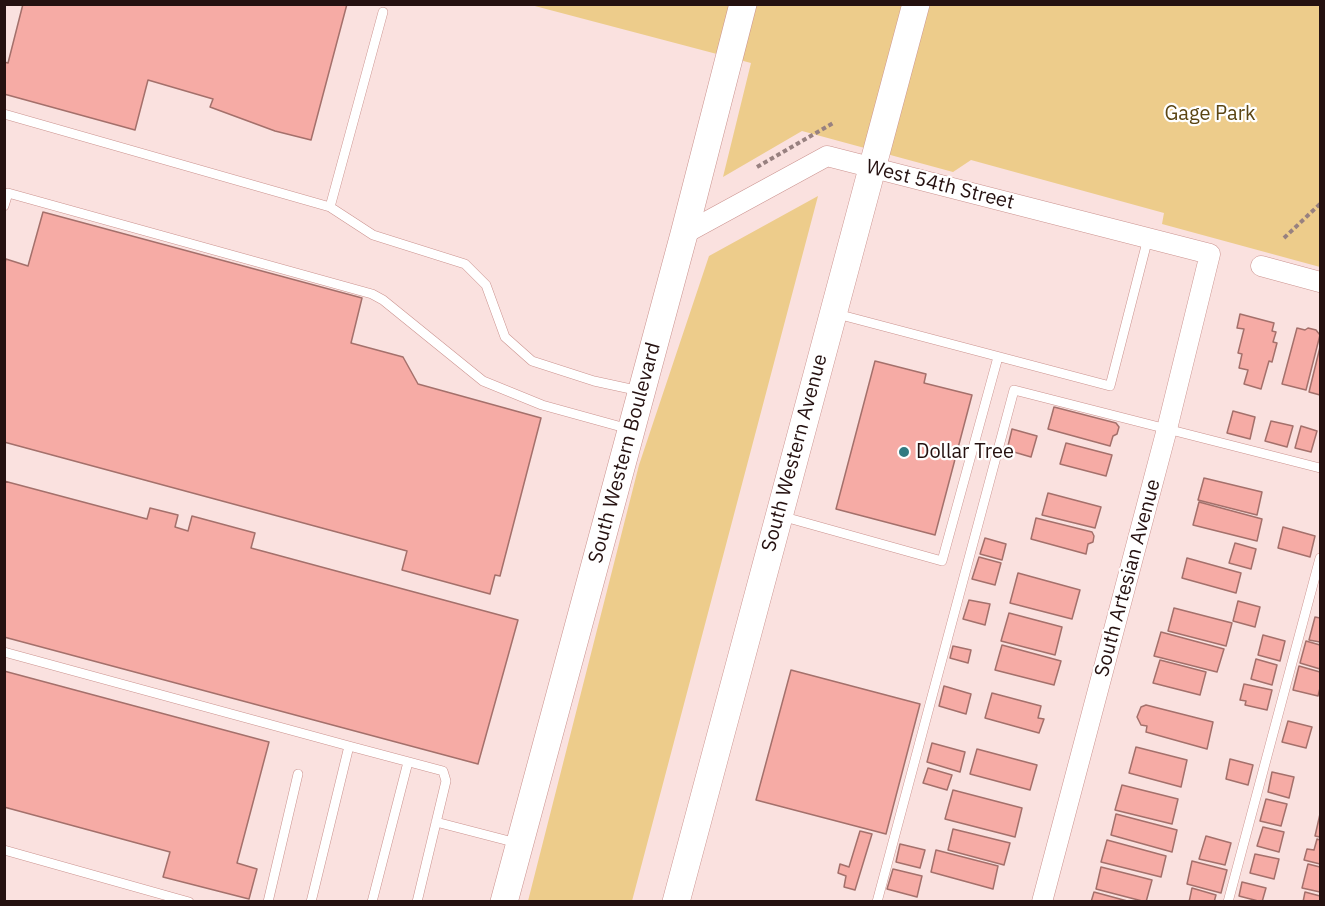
<!DOCTYPE html>
<style>
body{margin:0}
#map{position:relative;width:1325px;height:906px;overflow:hidden;background:#fae1df;font-family:"IBM Plex Sans",sans-serif}
canvas{display:block}
.frame{position:absolute;inset:0;border:6px solid #251110;pointer-events:none}
</style>
<div id="map">
<canvas width="1325" height="906"></canvas>
<div class="frame"></div>
</div>
<script>
const context = document.querySelector('canvas').getContext('2d');
context.lineJoin = 'round';
function paint(path, color) {
  context.fillStyle = color;
  context.fill(path, 'evenodd');
}
function toPath(rows) {
  const path = new Path2D();
  for (const r of rows) {
    path.moveTo(r[0], r[1]);
    for (let i = 2; i < r.length; i += 2) path.lineTo(r[i], r[i + 1]);
  }
  return path;
}
function trace(path, color, width, dash) {
  context.strokeStyle = color;
  context.lineWidth = width;
  context.lineCap = dash ? 'butt' : 'round';
  context.setLineDash(dash || []);
  context.stroke(path);
}
function label(font, color, halo, rows, align = 'center') {
  context.font = font + ' "IBM Plex Sans",sans-serif';
  context.lineWidth = 4.5;
  context.setLineDash([]);
  context.textBaseline = 'middle';
  context.strokeStyle = halo;
  context.fillStyle = color;
  for (const [text, x, y, turn = 0] of rows) {
    context.save();
    context.translate(x, y);
    context.rotate((+turn || 0) * Math.PI / 180);
    context.textAlign = isNaN(turn) ? turn : align;
    if (halo) context.strokeText(text, 0, 0);
    context.fillText(text, 0, 0);
    context.restore();
  }
}
const green = toPath([
 [531,5,1320,5,1320,267,1162,224,1164,213,971,160,953,172,802,131,723,177,751,63],
 [818,196,632,901,528,901,639,465,709,256]
]);
const building = toPath([
 [23,4,347,4,311,140,275,131,210,107,213,99,148,80,135,130,4,94,4,62,8,63,23,4],
 [43,212,362,298,351,343,403,357,418,384,541,418,500,576,495,575,490,594,402,570,407,551,4,442,4,266,6,259,28,266,43,212],
 [1240,314,1274,323,1272,331,1276,332,1273,342,1277,343,1272,362,1269,361,1261,389,1244,384,1248,370,1239,368,1242,354,1238,353,1244,329,1237,328,1240,314],
 [1297,328,1305,330,1308,328,1316,330,1320,335,1306,390,1282,384,1297,328],
 [1320,347,1320,395,1309,392,1320,347],
 [875,361,926,374,924,383,972,395,935,535,836,509,875,361],
 [1054,407,1116,423,1119,427,1117,434,1113,436,1110,446,1048,429,1054,407],
 [1233,411,1255,417,1250,439,1227,433,1233,411],
 [1271,421,1293,426,1287,447,1265,441,1271,421],
 [1301,426,1317,431,1311,452,1295,448,1301,426],
 [1012,429,1037,436,1031,457,1007,450,1012,429],
 [1066,443,1112,455,1106,476,1060,464,1066,443],
 [1204,478,1262,492,1257,515,1198,500,1204,478],
 [4,481,147,519,150,508,178,515,175,527,188,531,192,516,255,533,251,548,518,620,478,764,4,637,4,481],
 [1048,493,1101,507,1095,528,1042,515,1048,493],
 [1199,502,1262,519,1257,541,1193,525,1199,502],
 [1036,518,1092,532,1094,536,1093,542,1088,544,1086,554,1031,539,1036,518],
 [1283,527,1315,536,1310,557,1278,548,1283,527],
 [985,538,1006,544,1002,560,980,554,985,538],
 [1235,543,1256,549,1251,569,1229,563,1235,543],
 [979,557,1001,563,995,585,972,579,979,557],
 [1187,558,1241,573,1236,593,1182,578,1187,558],
 [1018,573,1080,590,1072,619,1010,603,1018,573],
 [969,600,990,604,985,625,963,619,969,600],
 [1238,601,1260,607,1255,627,1233,621,1238,601],
 [1174,608,1232,623,1226,646,1168,631,1174,608],
 [1009,613,1062,627,1055,655,1001,641,1009,613],
 [1315,617,1320,618,1320,642,1309,640,1315,617],
 [1161,632,1224,649,1217,672,1154,656,1161,632],
 [1263,635,1285,641,1280,661,1258,655,1263,635],
 [1306,641,1320,645,1320,669,1300,663,1306,641],
 [1002,645,1061,661,1054,685,995,670,1002,645],
 [953,646,971,650,968,663,950,658,953,646],
 [1256,659,1277,665,1272,685,1251,679,1256,659],
 [1160,660,1206,672,1200,695,1153,683,1160,660],
 [1299,666,1320,672,1320,688,1318,696,1293,690,1299,666],
 [791,670,920,704,886,834,756,800,791,670],
 [4,671,269,742,237,863,257,869,249,899,163,877,170,852,4,807,4,671],
 [1244,684,1272,690,1267,710,1245,705,1246,701,1240,700,1244,684],
 [944,686,971,694,966,714,939,706,944,686],
 [992,693,1041,706,1038,718,1044,719,1039,733,985,718,992,693],
 [1146,705,1213,722,1207,749,1146,732,1147,726,1141,725,1137,717,1141,707,1146,705],
 [1288,721,1312,727,1306,748,1282,742,1288,721],
 [932,743,965,752,960,772,927,762,932,743],
 [1136,747,1187,760,1181,787,1129,773,1136,747],
 [977,749,1037,765,1030,790,970,774,977,749],
 [1230,759,1253,765,1248,785,1226,779,1230,759],
 [928,768,952,775,947,790,923,783,928,768],
 [1272,772,1294,777,1289,798,1268,792,1272,772],
 [1122,785,1178,799,1172,824,1115,810,1122,785],
 [953,790,1022,808,1015,837,945,819,953,790],
 [1266,799,1287,804,1281,826,1260,821,1266,799],
 [1116,814,1177,830,1172,852,1111,835,1116,814],
 [1320,814,1320,837,1315,836,1320,814],
 [1263,827,1284,832,1279,852,1257,846,1263,827],
 [953,829,1010,843,1004,865,948,850,953,829],
 [860,831,872,834,855,890,844,887,846,876,838,873,840,864,849,867,860,831],
 [1206,836,1231,843,1225,865,1199,859,1206,836],
 [1317,839,1320,840,1320,864,1304,860,1307,849,1314,850,1317,839],
 [1107,840,1166,856,1161,877,1101,862,1107,840],
 [900,844,925,850,920,868,896,862,900,844],
 [936,850,998,866,993,889,931,872,936,850],
 [1255,854,1279,859,1274,879,1250,873,1255,854],
 [1192,861,1227,870,1221,893,1187,884,1192,861],
 [1308,864,1320,867,1320,892,1302,888,1308,864],
 [1101,867,1152,880,1146,902,1096,889,1101,867],
 [893,869,922,876,917,897,887,889,893,869],
 [1242,882,1266,888,1262,902,1239,896,1242,882],
 [1192,888,1216,895,1214,902,1189,902,1192,888],
 [1094,892,1131,902,1091,902,1094,892],
 [1305,892,1320,896,1320,902,1303,902,1305,892]
]);
const path = toPath([
 [757,167,835,122],
 [1284,238,1320,204]
]);
const lane = toPath([
 [4,114,330,207,373,235,465,264,486,285,505,337,532,361,594,381,640,391],
 [4,206,8,193,372,294,383,300,483,381,542,405,629,429],
 [330,207,383,12],
 [837,314,1110,386,1148,238],
 [781,516,942,561,998,357],
 [4,652,349,746],
 [436,822,517,843],
 [4,850,189,902],
 [268,902,298,774],
 [311,902,349,746,443,771,446,781,417,902],
 [372,902,408,762],
 [877,902,1014,390,1320,468],
 [1228,902,1320,558]
]);
const street = toPath([
 [684,234,827,156,1210,254,1167,429,1042,902],
 [1261,266,1320,282]
]);
const secondary = toPath([
 [504,902,684,234,743,4],
 [676,902,916,4]
]);
const markers = [
 [904,452,6,"#317a81"]
];
const parkNames = [
 ["Gage Park",1210,114]
];
const streetNames = [
 ["West 54th Street",940,185,14],
 ["South Western Boulevard",625,453,-75],
 ["South Western Avenue",795,453,-75],
 ["South Artesian Avenue",1128,578,-75]
];
const poiNames = [
 ["Dollar Tree",916,452]
];
paint(green, '#edcc8b');
paint(building, '#f6aba5');
trace(building, '#a4706b', 1.5);
trace(lane, '#cb938f', 10);
trace(street, '#cb938f', 21);
trace(secondary, '#cb938f', 28);
trace(path, '#988180', 4, [4.5, 3]);
trace(lane, '#fff', 9);
trace(street, '#fff', 20);
trace(secondary, '#fff', 27);
for (const [x, y, r, color] of markers) {
  const dot = new Path2D();
  dot.arc(x, y, r, 0, 2 * Math.PI);
  context.fillStyle = color;
  context.fill(dot);
  trace(dot, '#fff', 2);
}
label('20px', '#5b4513', '#fff', parkNames);
label('20px', '#251110', '#fff', streetNames);
label('20px', '#251110', '#fff', poiNames, 'left');
</script>
